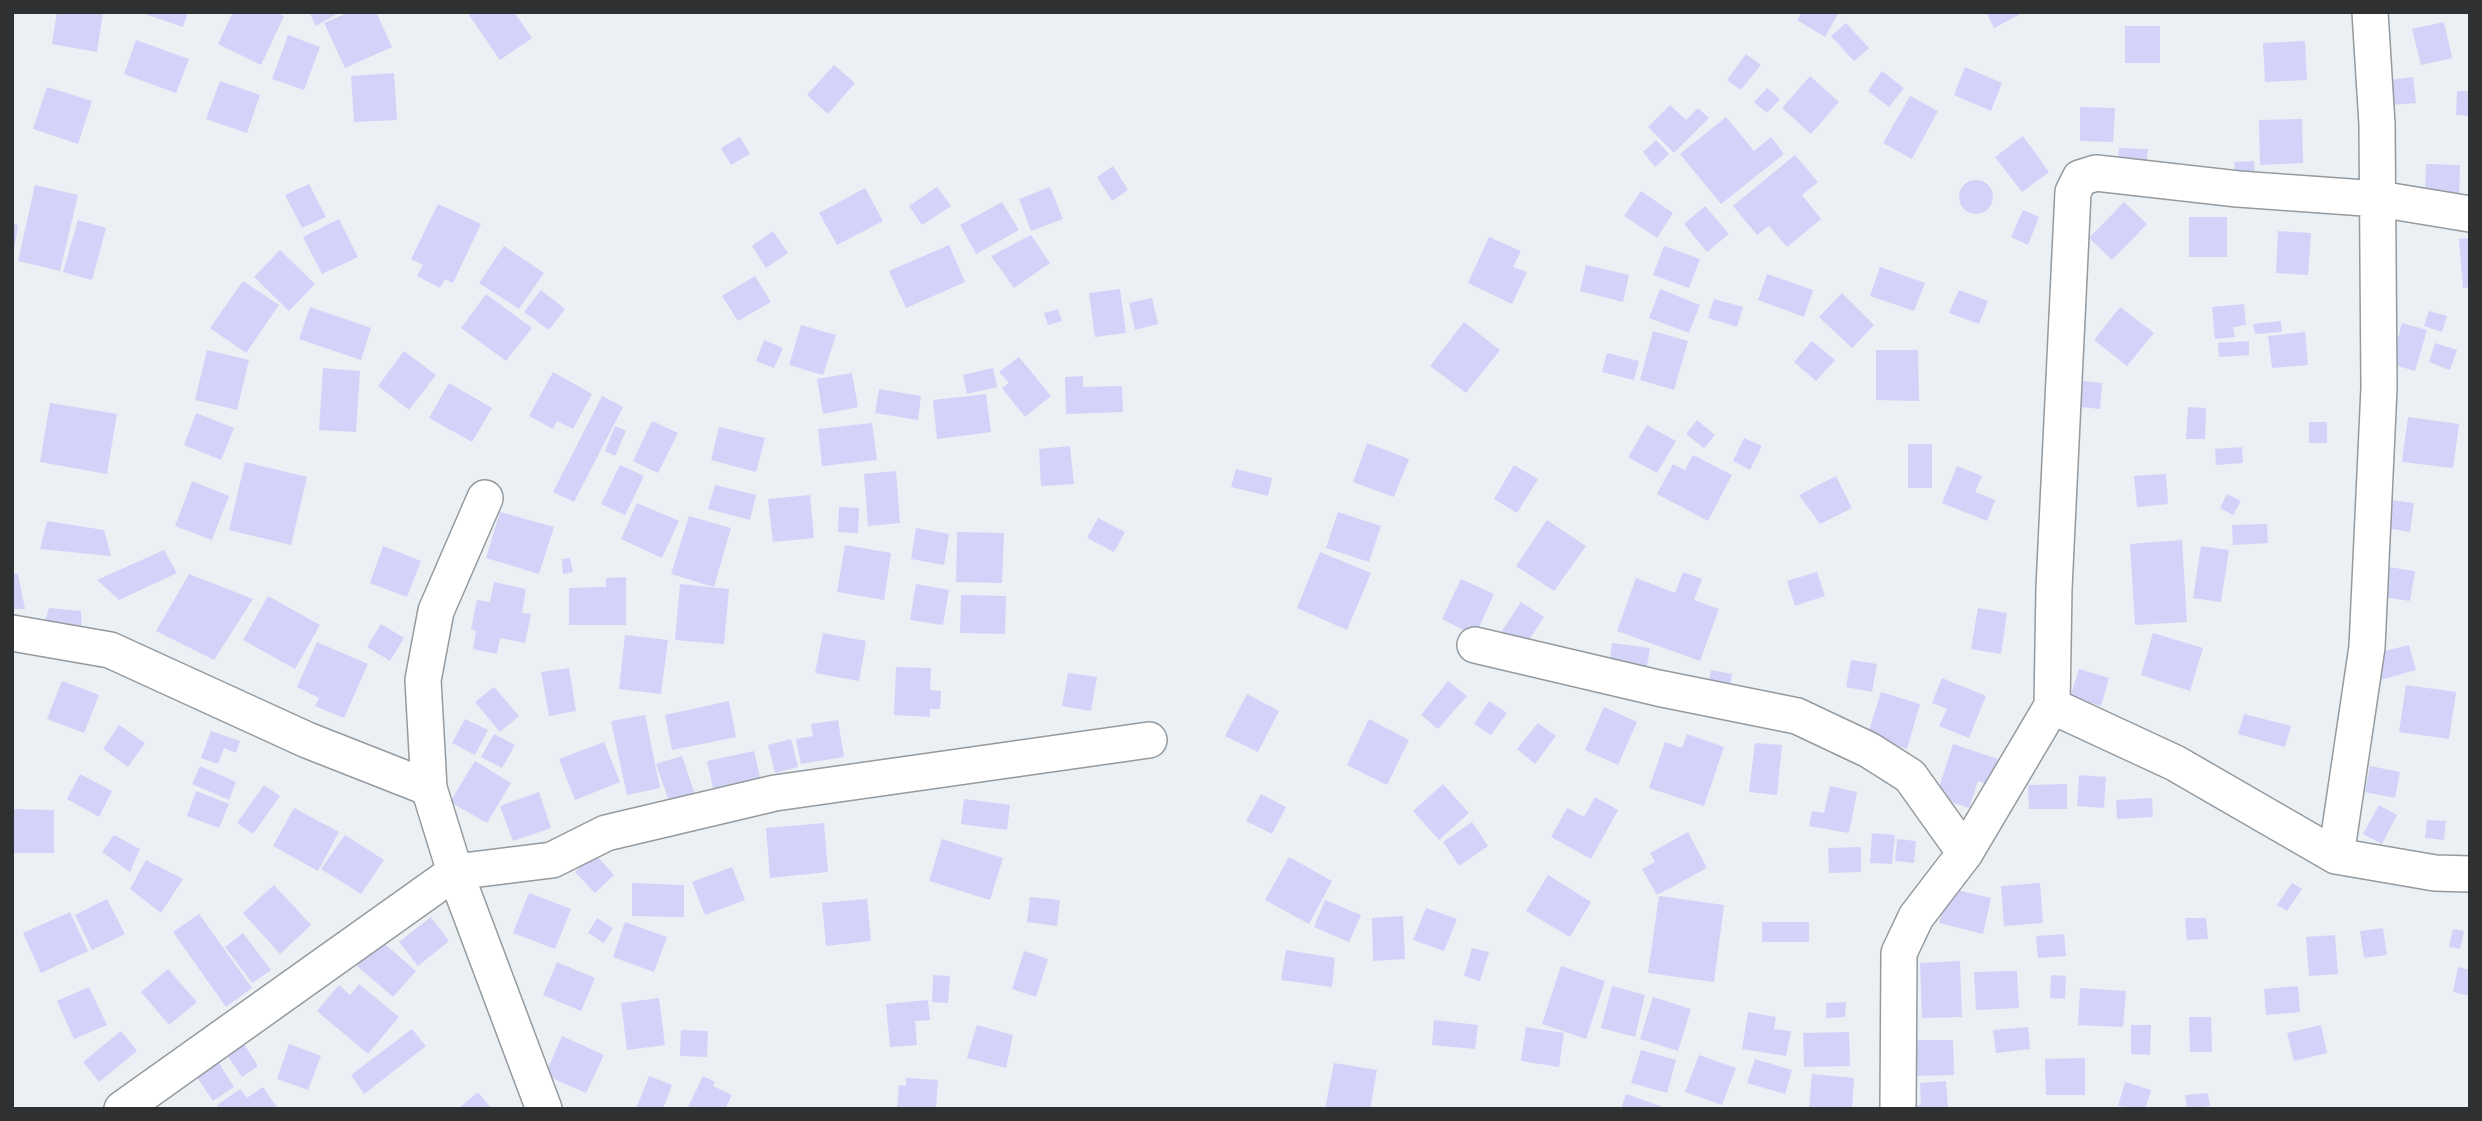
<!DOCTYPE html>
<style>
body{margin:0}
#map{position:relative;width:2482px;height:1121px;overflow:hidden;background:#eaf0f4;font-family:"Source Sans 3",sans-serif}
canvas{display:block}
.frame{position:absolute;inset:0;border:14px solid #2e3032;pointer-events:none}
</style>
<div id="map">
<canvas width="2482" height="1121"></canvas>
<div class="frame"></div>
</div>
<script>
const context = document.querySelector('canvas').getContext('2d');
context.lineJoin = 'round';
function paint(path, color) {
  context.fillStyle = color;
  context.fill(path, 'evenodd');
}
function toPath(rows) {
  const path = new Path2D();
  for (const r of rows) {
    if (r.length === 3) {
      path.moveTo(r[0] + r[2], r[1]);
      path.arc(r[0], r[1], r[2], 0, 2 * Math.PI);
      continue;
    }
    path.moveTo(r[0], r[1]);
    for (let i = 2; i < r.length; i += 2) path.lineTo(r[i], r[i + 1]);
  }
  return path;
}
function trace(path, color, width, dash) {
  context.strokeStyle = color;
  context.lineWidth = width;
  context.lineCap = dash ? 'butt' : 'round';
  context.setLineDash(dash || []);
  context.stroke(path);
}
const building = toPath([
 [57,12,103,12,97,52,52,44],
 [139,12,188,12,183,27],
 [233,12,275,12,284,16,261,65,218,44],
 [309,12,340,12,316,26],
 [350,12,376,12,392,47,345,68,324,23],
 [473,12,514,12,532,38,500,60,469,15],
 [1802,12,1839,12,1825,37,1797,20],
 [1986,12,2024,12,1994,28],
 [2444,22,2452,58,2421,65,2412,29],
 [1846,23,1869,48,1854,61,1831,36],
 [2125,26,2160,26,2160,63,2125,63],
 [288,35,320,47,304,90,272,79],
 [136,40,189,59,176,93,124,74],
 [2305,41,2307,80,2265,82,2263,43],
 [1746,54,1761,65,1741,90,1727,80],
 [834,65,855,83,828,114,807,95],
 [1965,67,2002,83,1991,111,1954,95],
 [1882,71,1904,88,1889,107,1868,91],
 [394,73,397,120,354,122,351,76],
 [1810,76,1839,102,1811,134,1782,108],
 [2413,77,2416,103,2392,105,2390,80],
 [220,81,260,95,247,133,206,119],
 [47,87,92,101,78,144,33,129],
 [1767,88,1780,99,1767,113,1754,102],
 [2457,91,2470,91,2470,116,2456,115],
 [1910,96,1938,111,1912,159,1883,143],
 [1670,105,1686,120,1698,108,1709,118,1674,153,1648,127],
 [2080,107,2115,108,2113,142,2080,141],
 [1726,117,1754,151,1771,137,1784,154,1721,204,1680,154],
 [2302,119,2303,163,2260,165,2259,120],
 [2023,136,2049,172,2022,192,1995,157],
 [740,137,750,154,731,165,721,148],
 [1656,140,1669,154,1655,167,1643,152],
 [2119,148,2148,149,2146,165,2118,163],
 [1795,155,1818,182,1802,195,1821,219,1787,247,1769,226,1757,235,1733,206],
 [2254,161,2255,176,2236,178,2234,162],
 [2426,164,2460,165,2459,200,2425,199],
 [1113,166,1128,190,1112,201,1097,177],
 [1976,197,17],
 [309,184,326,217,302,228,285,195],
 [35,185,78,195,60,271,18,261],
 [937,187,951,206,922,225,909,206],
 [1050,187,1063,219,1031,231,1019,199],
 [865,188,883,221,837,245,819,213],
 [1641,191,1673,213,1657,238,1624,216],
 [1002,202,1019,230,976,254,960,225],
 [2124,202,2147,224,2112,260,2089,238],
 [438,204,481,224,453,283,445,279,440,288,417,276,423,265,411,259],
 [1705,206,1729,234,1707,252,1684,224],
 [2023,210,2039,217,2028,245,2011,237],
 [2189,217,2227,217,2227,257,2189,257],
 [339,219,358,257,322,274,303,237],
 [78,220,106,228,92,280,63,272],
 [12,224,18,225,14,250,12,250],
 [773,231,788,253,766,268,752,246],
 [2278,231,2311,233,2308,275,2276,273],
 [1031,235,1050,263,1014,288,991,256],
 [1489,237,1521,251,1513,267,1527,272,1512,304,1468,283],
 [2470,238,2470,287,2463,288,2459,239],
 [949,245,965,282,906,308,889,271],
 [504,246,544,273,519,309,479,283],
 [1664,246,1700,259,1689,288,1653,275],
 [280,250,315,284,289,311,254,277],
 [1586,265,1629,275,1623,302,1580,291],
 [1880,267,1925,283,1914,311,1870,296],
 [1767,274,1813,290,1804,317,1758,300],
 [755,276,771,302,738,321,722,296],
 [243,281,279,305,246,353,210,328],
 [1120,289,1126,333,1095,337,1089,293],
 [1660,289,1700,305,1689,333,1649,318],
 [541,290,565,309,549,330,524,312],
 [1959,290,1988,301,1979,324,1949,313],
 [1842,293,1874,325,1852,348,1819,317],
 [486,294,532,328,506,361,461,328],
 [1152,298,1158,324,1135,330,1129,303],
 [1714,299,1743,307,1737,327,1708,318],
 [2244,304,2246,325,2233,327,2235,337,2215,339,2212,307],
 [310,307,371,328,361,360,299,339],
 [2120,307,2154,333,2127,366,2094,340],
 [1058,309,1062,321,1048,325,1044,313],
 [2429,311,2447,316,2442,332,2424,326],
 [2281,321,2282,332,2255,334,2253,324],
 [1464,322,1500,350,1466,393,1430,366],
 [2402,323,2427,330,2415,371,2391,364],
 [801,325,836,335,823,375,789,365],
 [1653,331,1688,341,1674,390,1640,380],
 [2305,332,2308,365,2272,368,2268,336],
 [764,340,783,348,774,368,756,361],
 [1812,341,1835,360,1816,381,1794,362],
 [2249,341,2249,355,2219,357,2218,343],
 [2435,343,2457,350,2450,370,2429,362],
 [207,350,249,360,237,410,195,400],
 [1876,350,1918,350,1919,401,1876,400],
 [404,351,436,375,409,410,378,386],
 [1607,353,1639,361,1634,380,1602,372],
 [1019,357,1051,396,1025,417,1002,388,1009,383,999,372],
 [323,368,360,371,356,432,319,430],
 [993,368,997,387,967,394,963,375],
 [553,372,592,394,573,429,557,421,553,429,529,416],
 [852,373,858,407,823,414,817,379],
 [1083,376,1083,387,1122,386,1123,412,1066,414,1065,377],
 [2083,381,2102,383,2100,409,2081,407],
 [449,383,492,408,472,442,429,418],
 [879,389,921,396,918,420,875,413],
 [986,394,991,432,937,439,933,400],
 [602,396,623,407,574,502,553,492],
 [50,403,117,414,107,474,40,462],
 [2188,407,2206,408,2205,439,2186,439],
 [196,413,234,428,221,460,184,445],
 [2408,417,2459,424,2453,468,2402,462],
 [1697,420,1715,435,1704,448,1686,434],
 [652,421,678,433,658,473,633,461],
 [2309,422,2327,422,2327,443,2309,443],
 [872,423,877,460,822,466,818,429],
 [1647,425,1676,441,1657,473,1628,457],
 [615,426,626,431,615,456,605,451],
 [719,427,765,438,756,472,711,460],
 [1744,438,1762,446,1750,470,1733,461],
 [1367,443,1409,459,1394,497,1353,482],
 [1908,444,1932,444,1932,488,1908,488],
 [1070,446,1074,484,1041,486,1039,449],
 [2242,447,2243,463,2216,465,2215,449],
 [1693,455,1732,475,1708,521,1657,494,1673,464,1685,470],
 [245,462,307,477,291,545,229,530],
 [620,465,644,476,625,515,601,504],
 [1514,465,1538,479,1517,513,1494,499],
 [1957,466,1982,476,1975,492,1995,500,1987,521,1942,503],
 [1236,469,1272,478,1268,496,1231,487],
 [896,471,900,523,868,526,864,474],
 [2166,474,2168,504,2137,507,2134,476],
 [1836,476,1852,508,1820,524,1799,495],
 [192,481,229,496,212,540,175,526],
 [715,485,756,495,750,520,708,509],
 [2227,494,2241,501,2233,515,2220,508],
 [810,495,814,538,773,542,768,499],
 [2391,500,2414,503,2410,532,2387,528],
 [637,503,679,521,662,558,621,539],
 [839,507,859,508,858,533,838,532],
 [500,512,554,527,539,574,486,558],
 [1338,512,1381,526,1369,562,1326,548],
 [689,516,731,528,714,587,671,574],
 [1098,518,1125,532,1114,552,1087,538],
 [1547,520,1586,546,1554,591,1516,566],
 [47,521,104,530,111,556,40,549],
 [2267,524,2268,543,2233,545,2232,525],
 [916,528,949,534,944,565,911,559],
 [957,532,1004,533,1002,583,956,582],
 [2182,540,2187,622,2135,625,2130,544],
 [845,545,891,553,884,600,837,592],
 [383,546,421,561,407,597,370,583],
 [2201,546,2229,550,2221,602,2193,598],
 [164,550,177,573,119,600,97,580],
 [1320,552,1371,573,1347,630,1297,608],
 [570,558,573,572,563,574,562,559],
 [2382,566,2415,571,2410,601,2377,596],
 [1683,572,1702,579,1694,600,1719,609,1700,661,1617,631,1636,578,1675,593],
 [1817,572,1825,596,1795,606,1787,581],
 [12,574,18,574,25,609,12,609],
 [189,574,253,599,214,660,156,631],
 [626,577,626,625,569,625,569,588,606,587,606,578],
 [1461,579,1494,594,1475,636,1442,619],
 [494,582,526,589,522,613,531,614,525,643,500,638,497,654,473,649,476,631,471,629,477,600,490,602],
 [680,584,729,589,724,644,675,640],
 [916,584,949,590,943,625,910,620],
 [961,595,1006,596,1005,634,960,633],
 [268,596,320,625,295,669,243,640],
 [1521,602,1544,617,1525,646,1502,631],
 [49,608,81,611,82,637,43,627],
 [1978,608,2007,613,2001,654,1971,649],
 [381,624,404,638,390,661,367,647],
 [823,633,866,641,859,681,815,673],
 [2153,633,2203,648,2190,691,2141,675],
 [625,635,668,640,661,694,619,689],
 [317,642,368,664,344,718,315,706,319,698,297,687],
 [1612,643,1650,648,1646,672,1609,667],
 [2409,645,2416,670,2380,680,2373,654],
 [1851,660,1877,664,1872,692,1846,687],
 [896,667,931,668,930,690,941,691,940,709,930,709,930,717,894,715],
 [569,668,576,711,549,716,541,672],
 [2079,669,2109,678,2101,706,2070,697],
 [1711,670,1732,674,1728,697,1707,693],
 [1068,673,1097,677,1091,711,1062,706],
 [1942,678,1986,696,1969,738,1939,726,1947,709,1932,703],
 [62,681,99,695,84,733,47,719],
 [1448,681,1467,696,1438,729,1421,715],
 [2406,685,2456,692,2449,739,2399,732],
 [494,687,519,716,500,732,475,702],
 [1881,692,1920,704,1907,749,1867,737],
 [1247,694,1279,711,1258,752,1225,736],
 [729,701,736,737,672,750,665,715],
 [1489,701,1507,713,1491,735,1474,724],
 [1604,707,1637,722,1618,765,1585,750],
 [2244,714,2291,726,2285,747,2238,734],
 [645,715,660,788,627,795,611,721],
 [465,719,488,730,475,755,452,743],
 [1369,719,1409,740,1387,785,1347,765],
 [838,720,844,757,801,764,796,739,813,736,811,724],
 [1538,723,1556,736,1535,764,1517,749],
 [119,725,145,743,128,767,103,749],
 [211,731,240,741,236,753,224,748,218,764,201,758],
 [494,734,515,745,502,768,481,757],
 [1687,734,1724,747,1704,806,1649,788,1665,742,1682,748],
 [791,739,798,767,775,773,768,745],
 [604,742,620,782,575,800,559,759],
 [1755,743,1782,745,1777,795,1749,792],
 [1953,744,1998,759,1989,785,1978,781,1969,808,1936,797],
 [754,751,760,778,713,788,707,761],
 [682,756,695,795,670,804,656,764],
 [475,761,511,783,487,823,450,802],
 [200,766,236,782,229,800,192,784],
 [2370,766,2400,772,2395,798,2365,792],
 [80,774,112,791,99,817,67,799],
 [2079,775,2106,777,2104,808,2077,806],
 [1443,784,1469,813,1439,840,1413,811],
 [2067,784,2067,809,2029,809,2028,785],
 [264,785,280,796,253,834,237,823],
 [1830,786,1857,792,1849,833,1809,826,1812,811,1824,813],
 [196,791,229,804,219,828,187,816],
 [539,792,551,828,513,841,500,806],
 [1261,794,1286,807,1272,834,1246,821],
 [1595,797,1618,810,1591,859,1551,837,1567,808,1584,817],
 [2152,798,2153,817,2117,819,2116,800],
 [964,799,1010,805,1007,830,961,824],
 [2379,805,2397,815,2382,844,2363,834],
 [294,808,339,832,318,871,273,846],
 [12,809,54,810,54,853,12,853],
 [2427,820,2446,821,2444,840,2425,838],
 [1472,822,1488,846,1459,866,1443,842],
 [824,823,828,872,770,878,766,828],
 [1688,832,1707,868,1657,895,1642,869,1655,862,1650,853],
 [1872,833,1895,835,1892,864,1870,863],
 [114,835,140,849,130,872,102,852],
 [345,835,384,860,361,894,321,869],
 [942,839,1003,858,990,900,929,881],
 [1897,839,1916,841,1914,863,1895,861],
 [1861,847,1861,872,1829,873,1828,848],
 [595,854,614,875,595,893,575,872],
 [1289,857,1332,881,1309,924,1265,900],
 [146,860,183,879,161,913,130,889],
 [732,867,745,900,705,915,692,882],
 [1548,875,1591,902,1570,937,1526,911],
 [632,883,684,885,684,917,632,916],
 [2040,883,2043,923,2004,926,2001,886],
 [2292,883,2302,889,2287,911,2277,905],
 [274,885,311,925,280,954,243,913],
 [1948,888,1991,898,1983,934,1939,923],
 [529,893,571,909,555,949,513,933],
 [1659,896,1724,905,1714,982,1648,973],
 [1030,897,1060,900,1057,926,1027,922],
 [107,899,125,934,92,950,75,915],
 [867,899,871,941,826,946,822,903],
 [1325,900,1361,915,1349,942,1314,927],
 [1426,908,1457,919,1444,951,1413,940],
 [70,912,88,951,41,973,23,933],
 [199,914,252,988,226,1007,173,932],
 [1403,916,1405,959,1373,961,1372,918],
 [431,917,449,941,418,966,399,942],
 [597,918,613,928,604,943,588,933],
 [2185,918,2206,918,2208,939,2187,940],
 [625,922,667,937,654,972,613,957],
 [1762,922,1809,922,1809,942,1762,942],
 [2383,928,2387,955,2364,958,2360,931],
 [2453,929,2464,931,2460,949,2449,947],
 [243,933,271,970,252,983,225,947],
 [2064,934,2066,956,2038,958,2036,936],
 [2335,935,2338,974,2309,976,2306,937],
 [380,940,416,971,393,997,357,966],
 [1472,948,1489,952,1480,981,1464,976],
 [1286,950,1335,958,1332,987,1281,980],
 [1024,951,1048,959,1036,997,1012,989],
 [1960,961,1962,1017,1922,1018,1920,963],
 [557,962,595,978,581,1011,543,995],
 [1561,966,1605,981,1586,1039,1542,1024],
 [2458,967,2470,970,2470,996,2453,992],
 [168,969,197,1002,169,1025,141,992],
 [2017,971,2019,1008,1976,1010,1974,972],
 [933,975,950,976,948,1003,932,1002],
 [2051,975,2066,976,2065,999,2050,998],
 [359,984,399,1017,368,1054,317,1011,339,985,350,995],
 [1612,986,1645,995,1635,1037,1601,1028],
 [2298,986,2300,1012,2266,1015,2264,989],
 [89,987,107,1025,74,1039,57,1001],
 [2080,988,2126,991,2123,1027,2078,1025],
 [1653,997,1691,1009,1678,1051,1640,1039],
 [659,998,665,1045,627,1050,621,1003],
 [928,1000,930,1020,915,1021,917,1045,890,1047,886,1004],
 [1846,1002,1845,1017,1826,1018,1826,1003],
 [1748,1012,1776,1017,1774,1029,1791,1031,1786,1056,1742,1049],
 [2189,1017,2211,1017,2212,1052,2190,1052],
 [1434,1020,1478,1025,1475,1049,1432,1045],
 [977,1025,1013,1035,1006,1068,967,1058],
 [2131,1025,2151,1025,2150,1055,2131,1054],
 [2321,1025,2327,1053,2294,1061,2287,1033],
 [1526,1027,1564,1033,1559,1067,1521,1061],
 [2028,1027,2030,1049,1996,1053,1993,1030],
 [412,1029,426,1046,364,1094,351,1075],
 [681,1030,708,1031,707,1057,680,1056],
 [121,1031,137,1051,99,1082,83,1062],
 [1849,1032,1850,1066,1804,1067,1803,1033],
 [562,1036,604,1055,586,1093,545,1075],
 [1910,1040,1953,1040,1954,1075,1911,1076],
 [244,1044,258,1066,242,1077,227,1055],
 [289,1044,321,1056,308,1090,277,1079],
 [1641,1050,1676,1060,1667,1093,1631,1083],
 [214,1055,234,1087,213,1101,192,1070],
 [1699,1055,1736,1068,1722,1105,1685,1092],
 [2085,1058,2085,1095,2046,1095,2045,1059],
 [1755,1059,1792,1070,1785,1094,1747,1083],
 [1334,1063,1377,1070,1370,1109,1325,1109],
 [1812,1074,1854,1078,1852,1109,1809,1109],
 [649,1076,672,1085,663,1109,636,1109],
 [703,1076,715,1082,713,1086,732,1095,725,1109,688,1107],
 [906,1078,938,1080,936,1109,897,1109,899,1085,906,1086],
 [1946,1081,1948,1109,1903,1109,1902,1106,1921,1105,1920,1083],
 [2125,1082,2151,1090,2145,1109,2118,1106],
 [263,1087,278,1109,220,1109,217,1105,240,1089,247,1098],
 [478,1092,492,1109,458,1109],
 [2208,1093,2210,1106,2187,1109,2185,1095],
 [1626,1094,1666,1108,1666,1109,1621,1109]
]);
const street = toPath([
 [2470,214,2379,199,2238,189,2096,173,2080,178,2073,192,2054,588,2052,706,2175,763,2336,856,2435,873,2470,874],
 [485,498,436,611,423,680,429,788,455,872,544,1109],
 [12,633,110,650,307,740,429,788],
 [1475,645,1658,688,1797,716,1869,750,1910,776,1965,853],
 [2336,856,2367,647,2379,388,2377,124,2370,12],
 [122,1109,455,872,552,860,606,833,775,793,1149,740],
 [1898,1109,1899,953,1916,917,1965,853,2052,706]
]);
paint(building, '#d3d3f9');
trace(street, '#959a9e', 38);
trace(street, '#fff', 35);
</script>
